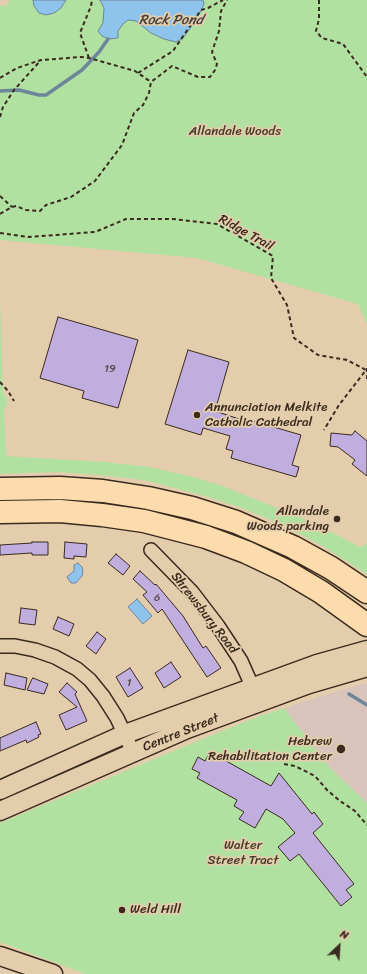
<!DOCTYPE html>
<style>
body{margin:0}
#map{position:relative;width:367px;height:974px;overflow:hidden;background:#e3cdac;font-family:Sriracha,sans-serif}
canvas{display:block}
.north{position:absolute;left:319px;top:926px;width:40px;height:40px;-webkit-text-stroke:3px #e3cdac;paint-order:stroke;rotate:25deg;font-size:11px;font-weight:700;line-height:16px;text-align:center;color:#3b2a1e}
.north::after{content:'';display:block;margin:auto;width:14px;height:18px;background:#3b2a1e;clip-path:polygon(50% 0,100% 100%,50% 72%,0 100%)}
</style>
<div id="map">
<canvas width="367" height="974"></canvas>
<div class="north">N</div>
</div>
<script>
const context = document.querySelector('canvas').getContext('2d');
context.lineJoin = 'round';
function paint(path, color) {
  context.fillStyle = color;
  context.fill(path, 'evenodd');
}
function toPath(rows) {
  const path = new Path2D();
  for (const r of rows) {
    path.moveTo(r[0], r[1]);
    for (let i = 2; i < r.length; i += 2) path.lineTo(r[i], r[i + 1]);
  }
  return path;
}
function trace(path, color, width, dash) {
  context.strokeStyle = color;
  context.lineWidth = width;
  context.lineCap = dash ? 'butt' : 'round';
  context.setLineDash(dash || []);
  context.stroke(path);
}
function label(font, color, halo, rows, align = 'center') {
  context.font = font + ' Sriracha,sans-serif';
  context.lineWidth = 3.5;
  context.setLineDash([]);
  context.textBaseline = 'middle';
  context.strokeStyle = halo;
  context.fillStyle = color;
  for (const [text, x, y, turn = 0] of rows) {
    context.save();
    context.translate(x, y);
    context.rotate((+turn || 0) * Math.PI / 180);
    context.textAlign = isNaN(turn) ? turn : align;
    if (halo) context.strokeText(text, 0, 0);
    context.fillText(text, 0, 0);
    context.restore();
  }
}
const built = toPath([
 [367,683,367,803,330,768,284,708,355,686]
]);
const green = toPath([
 [10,0,367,0,367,324,358,304,197,258,0,240,0,6,6,6],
 [0,297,3,392,7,400,7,405,4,409,6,456,104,462,150,467,193,477,220,485,314,523,360,547,367,544,367,574,321,545,283,525,242,508,205,496,144,480,100,475,57,472,0,474],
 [284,708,330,768,367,803,367,974,86,974,0,942,0,823,205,738,257,717]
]);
const water = toPath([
 [33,0,66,0,61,8,54,13,46,15,39,13,34,6,33,0],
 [100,0,203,0,204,4,201,11,189,30,182,39,176,42,164,39,151,33,136,21,128,20,123,24,118,31,118,38,108,39,102,36,98,31,103,23,104,8,100,0],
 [78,563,82,567,83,571,82,576,76,583,71,583,67,577,69,575,74,571,74,565,78,563],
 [137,599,152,616,143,624,128,607,137,599]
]);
const stream = toPath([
 [0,91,19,90,39,95,46,95,82,70,99,52,108,39],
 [349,694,367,705]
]);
const building = toPath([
 [58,317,138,340,118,408,82,398,84,391,40,378,58,317],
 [188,350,229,362,215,411,242,420,243,418,301,435,292,465,299,467,296,477,231,458,233,451,226,449,230,436,203,428,201,435,165,424,188,350],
 [355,431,367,441,367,476,352,464,355,460,338,447,330,446,331,433,352,435,355,431],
 [32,542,48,542,48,555,32,555,32,553,0,555,0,545,32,543,32,542],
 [65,542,87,544,86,557,74,556,74,559,64,558,65,542],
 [116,554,130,566,123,575,108,563,116,554],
 [140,571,155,585,156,584,183,616,203,648,206,646,221,668,207,677,162,609,158,613,143,595,147,592,133,579,140,571],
 [21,608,37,610,35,625,19,623,21,608],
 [58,617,74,624,69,636,53,629,58,617],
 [97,632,106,639,96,654,86,646,97,632],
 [171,662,181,677,164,688,155,673,171,662],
 [130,668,143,688,128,697,116,677,130,668],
 [6,673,27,678,25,690,4,685,6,673],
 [33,678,48,684,44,694,27,690,32,679,33,678],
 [67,683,77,692,75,694,87,721,66,730,59,715,77,707,59,692,67,683],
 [36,722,41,734,38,735,39,737,27,743,26,740,0,751,0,738,36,722],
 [210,752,271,786,279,773,312,814,314,812,323,824,313,833,354,884,346,890,352,897,341,906,299,854,290,861,278,847,295,833,283,819,266,809,255,828,239,819,244,812,234,806,237,800,197,778,200,773,192,769,198,757,205,761,210,752]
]);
const path = toPath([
 [319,0,319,19,316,31,322,38,343,44,367,77],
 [89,58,80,33,91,6,92,0],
 [138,73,173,51,201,10,208,8,223,0],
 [0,78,17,68,41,60,81,57,89,58,135,71,151,82],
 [0,117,3,107,14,90,41,60],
 [0,196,12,207],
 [0,214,12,207,16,206,26,210,40,211,46,205,71,197,95,181,122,145,134,113,143,105,149,93,151,82,172,66,198,77,210,77,215,70,217,64,212,52,219,31,221,11,227,0],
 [0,233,28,237,95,232,126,219,173,219,217,224,273,256,271,278,287,305,294,338,318,355,347,360,366,370,339,405,324,430],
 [367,368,367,380],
 [0,382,8,391,14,401],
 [284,764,295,766,315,776,327,790,340,801,355,811,367,825]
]);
const street = toPath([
 [151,550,192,592,218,626,241,661,256,695],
 [0,646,15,646,35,650,55,657,77,669,90,680,103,696,117,718,133,752]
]);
const secondary = toPath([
 [0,790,125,734,317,664,367,650],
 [0,811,187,729,309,684,367,667],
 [0,956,53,974]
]);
const highway = toPath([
 [0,489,60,488,103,491,148,498,192,508,236,522,293,547,331,568,367,592],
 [0,512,60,511,102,515,144,521,206,537,246,552,284,570,321,592,367,625]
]);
const markers = [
 [197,415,4,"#3b2a1e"],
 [337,519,4,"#3b2a1e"],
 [341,749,5,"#3b2a1e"],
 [122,910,4,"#3b2a1e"]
];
const numberNames = [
 ["19",110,369],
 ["6",157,598],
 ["1",129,683]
];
const parkNames = [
 ["Allandale Woods",235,132],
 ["Walter",243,846],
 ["Street Tract",243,861]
];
const streetNames = [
 ["Ridge Trail",246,233,29],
 ["Shrewsbury Road",204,613,52],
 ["Centre Street",181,733,-22]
];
const poiNames = [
 ["Annunciation Melkite",205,408],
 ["Catholic Cathedral",205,423],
 ["Allandale",329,512,"right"],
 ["Woods parking",329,527,"right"],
 ["Hebrew",332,742,"right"],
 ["Rehabilitation Center",332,757,"right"],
 ["Weld Hill",130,910]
];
const waterNames = [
 ["Rock Pond",171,20]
];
paint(built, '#d8c4bb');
paint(green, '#b1e1a1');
paint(water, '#8ec4ec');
trace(water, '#6d869a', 1);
trace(stream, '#6d869a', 3.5);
paint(building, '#bfaede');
trace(building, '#3b2a1e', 1);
trace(street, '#3b2a1e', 16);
trace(secondary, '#3b2a1e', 21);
trace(highway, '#3b2a1e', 25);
trace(path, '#3b2a1e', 2, [4, 3]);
trace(street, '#e3cdac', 13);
trace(secondary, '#e3cdac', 18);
trace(highway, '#fcdcac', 22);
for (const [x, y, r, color] of markers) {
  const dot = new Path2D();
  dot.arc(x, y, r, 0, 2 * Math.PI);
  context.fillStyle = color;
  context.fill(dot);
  trace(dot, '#e3cdac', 1.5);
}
label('11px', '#5c4b4e', null, numberNames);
label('13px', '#473c2b', '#e3cdac', parkNames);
label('13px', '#3b2a1e', '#e3cdac', streetNames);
label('13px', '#3b2a1e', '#e3cdac', poiNames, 'left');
label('italic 14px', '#47413d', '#e3cdac', waterNames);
</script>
